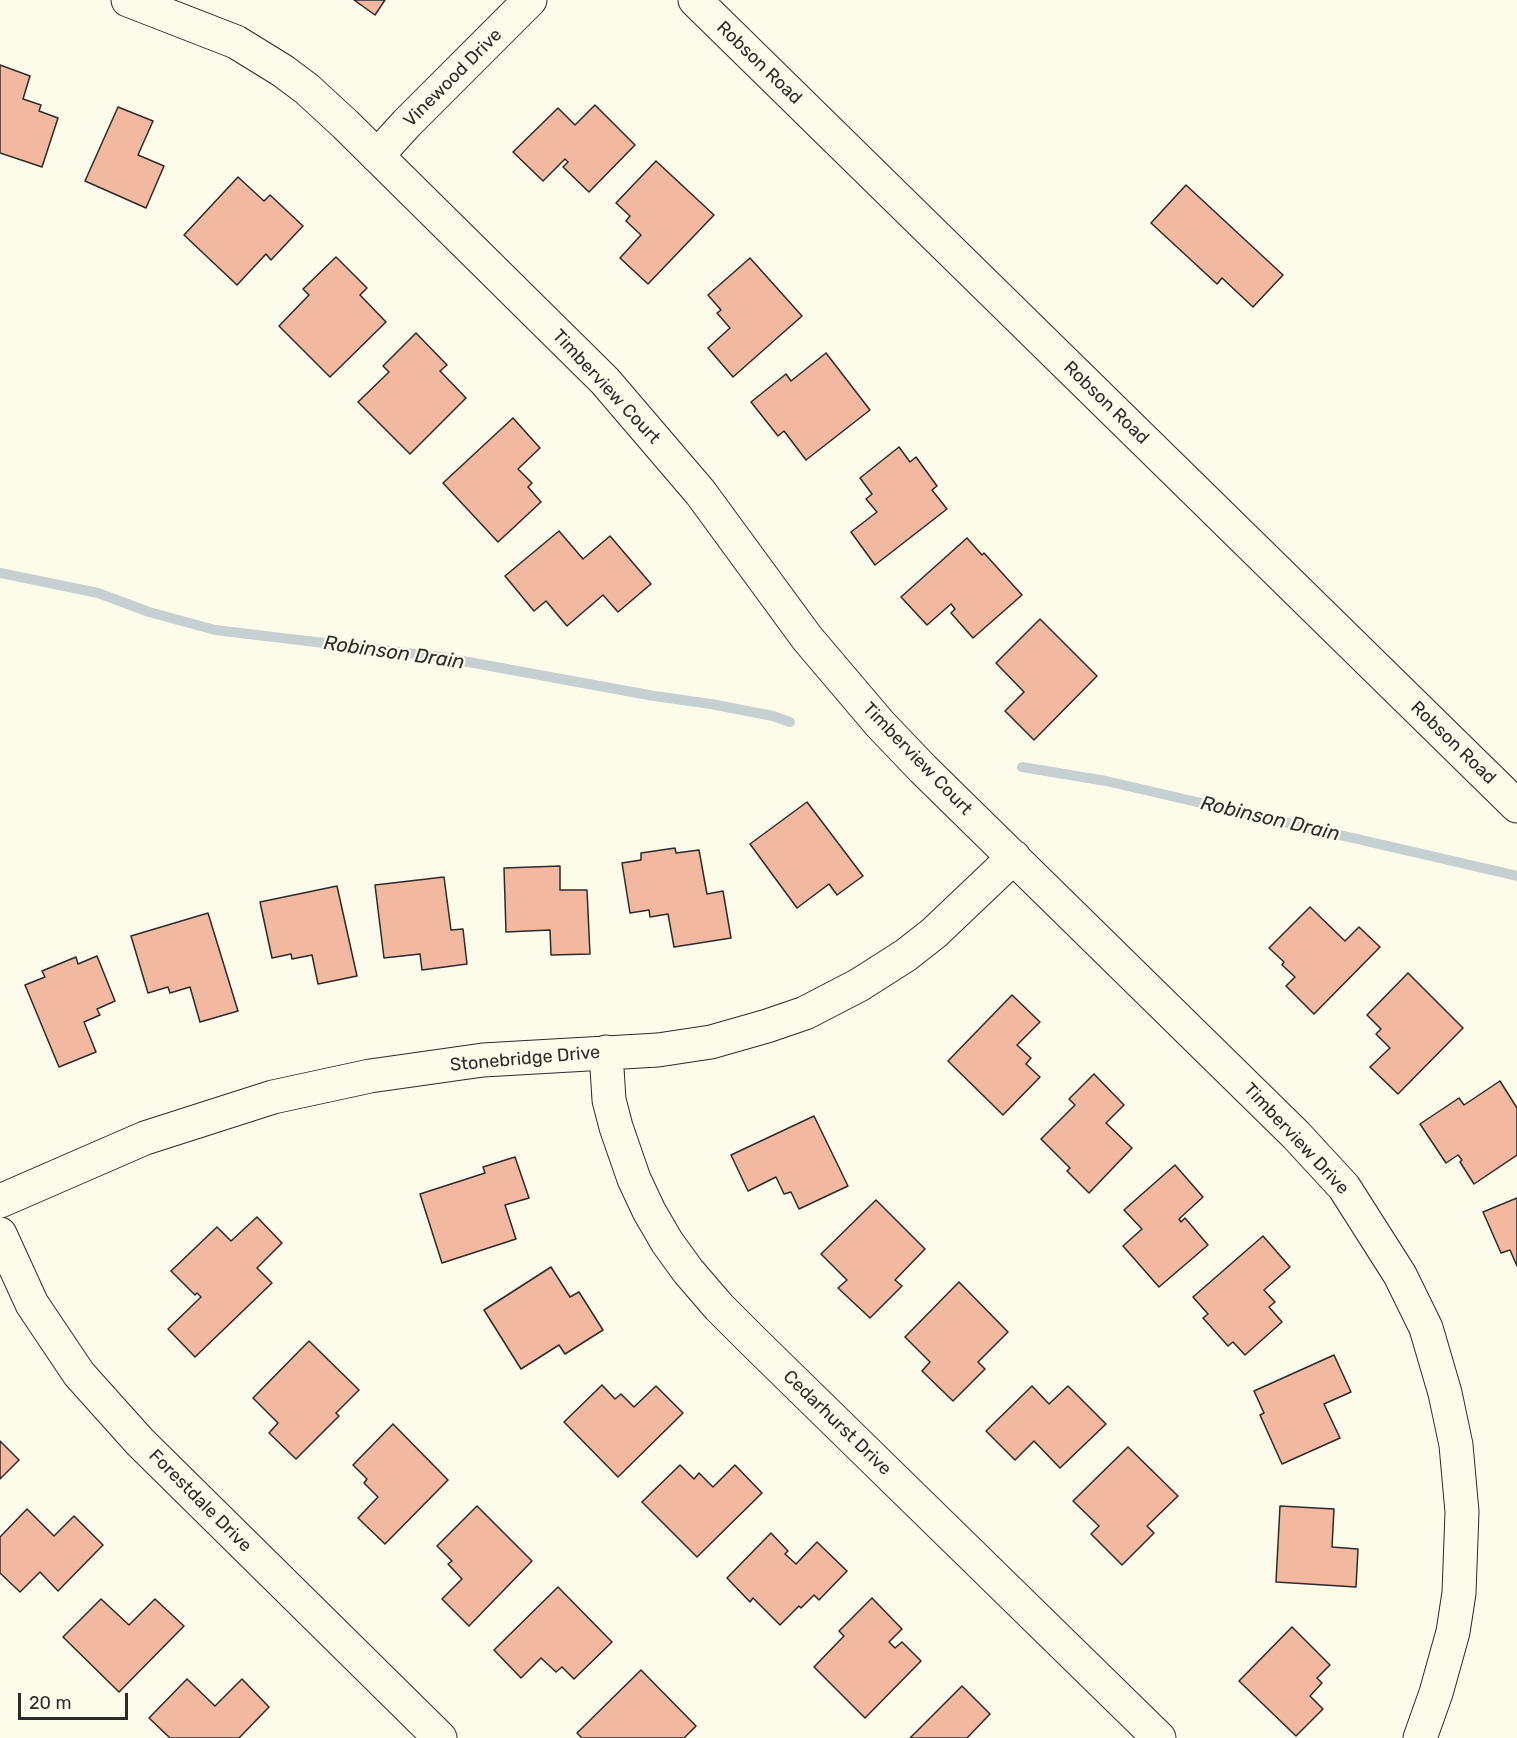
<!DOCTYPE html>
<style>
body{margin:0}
#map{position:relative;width:1517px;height:1738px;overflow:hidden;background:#fdfbea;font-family:Rubik,sans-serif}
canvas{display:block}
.scale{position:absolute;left:18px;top:1693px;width:110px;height:27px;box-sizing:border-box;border:3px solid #2b2b2b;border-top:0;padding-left:8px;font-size:18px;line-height:21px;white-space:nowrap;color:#2b2b2b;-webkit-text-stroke:4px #fdfbea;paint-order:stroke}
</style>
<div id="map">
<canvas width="1517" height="1738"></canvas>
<div class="scale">20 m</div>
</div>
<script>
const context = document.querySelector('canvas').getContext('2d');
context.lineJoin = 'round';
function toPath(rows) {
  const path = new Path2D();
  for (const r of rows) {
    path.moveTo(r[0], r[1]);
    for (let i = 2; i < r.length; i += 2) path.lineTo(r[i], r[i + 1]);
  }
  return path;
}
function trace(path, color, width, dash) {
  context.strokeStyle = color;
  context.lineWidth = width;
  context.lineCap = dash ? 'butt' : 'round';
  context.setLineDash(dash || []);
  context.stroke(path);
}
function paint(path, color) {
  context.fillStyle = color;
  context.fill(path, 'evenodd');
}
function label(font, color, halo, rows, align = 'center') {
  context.font = font + ' Rubik,sans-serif';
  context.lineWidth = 4.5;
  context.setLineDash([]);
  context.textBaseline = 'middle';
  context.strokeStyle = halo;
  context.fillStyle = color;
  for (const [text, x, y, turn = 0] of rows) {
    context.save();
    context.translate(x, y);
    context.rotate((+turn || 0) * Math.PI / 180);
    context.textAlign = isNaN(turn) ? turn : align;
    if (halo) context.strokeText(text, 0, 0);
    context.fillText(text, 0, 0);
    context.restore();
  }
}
const stream = toPath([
 [0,573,98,593,149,612,215,630,441,657,654,696,711,704,773,716,790,722],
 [1022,767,1106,781,1517,876]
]);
const building = toPath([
 [354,0,385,0,375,15,354,0],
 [0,65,30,76,23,99,41,105,39,111,58,118,42,167,0,153,0,65],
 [595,105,635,145,589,192,563,167,568,162,565,159,543,181,513,152,558,108,575,125,595,105],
 [118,107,153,121,138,155,164,166,146,208,85,181,118,107],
 [656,161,714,215,648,284,620,258,641,235,626,221,630,216,616,203,656,161],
 [238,177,264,201,270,195,303,226,271,260,266,254,237,285,184,235,238,177],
 [1186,185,1283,275,1253,307,1222,278,1217,284,1151,223,1186,185],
 [336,257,367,288,360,295,386,322,330,377,279,326,309,295,303,289,336,257],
 [750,258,802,316,733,377,708,348,730,328,717,313,721,310,708,295,750,258],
 [416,333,447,365,440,371,466,398,410,454,358,402,389,372,383,366,416,333],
 [826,353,870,410,806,460,784,431,778,436,751,402,786,374,791,381,826,353],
 [513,418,540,448,518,469,532,483,528,487,541,502,498,542,443,483,513,418],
 [899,447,910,462,916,457,937,486,932,490,947,509,875,565,851,532,877,512,866,499,872,494,860,478,899,447],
 [559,531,583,559,610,536,651,584,618,612,603,595,567,626,546,601,534,611,505,576,559,531],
 [967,538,982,555,984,553,1022,595,973,638,951,613,955,609,951,604,927,625,901,597,967,538],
 [1040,619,1097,676,1034,740,1005,711,1024,692,996,663,1040,619],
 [807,802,863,876,837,895,829,884,797,908,750,844,807,802],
 [675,848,676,853,699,850,707,894,723,891,731,938,674,947,668,914,650,917,649,910,630,913,622,863,641,860,641,853,675,848],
 [560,866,560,890,587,890,590,954,551,955,550,930,506,932,504,868,560,866],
 [444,877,451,930,463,929,467,964,422,970,420,954,384,958,375,885,444,877],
 [337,886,357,976,318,984,312,955,292,959,291,954,272,958,260,902,337,886],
 [1310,907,1345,941,1359,927,1380,947,1314,1014,1286,986,1295,977,1282,965,1284,962,1269,948,1310,907],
 [208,913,238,1011,200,1022,190,987,170,993,168,987,148,993,131,936,208,913],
 [97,956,115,1001,97,1009,100,1015,84,1022,96,1052,59,1067,25,985,45,977,42,971,76,957,78,964,97,956],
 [1408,973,1463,1028,1398,1094,1370,1067,1390,1048,1376,1034,1381,1029,1367,1015,1408,973],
 [1012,995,1040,1022,1017,1045,1031,1058,1026,1064,1040,1077,1003,1115,948,1061,1012,995],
 [1094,1074,1124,1105,1106,1123,1132,1148,1089,1193,1067,1171,1070,1168,1041,1139,1075,1105,1069,1099,1094,1074],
 [1500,1081,1517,1108,1517,1155,1474,1184,1460,1162,1462,1160,1458,1155,1446,1163,1420,1124,1459,1098,1464,1105,1500,1081],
 [814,1116,848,1186,799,1209,791,1192,784,1194,776,1177,748,1191,731,1155,814,1116],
 [515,1157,529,1198,505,1205,516,1239,442,1263,420,1194,485,1173,483,1167,515,1157],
 [1175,1165,1203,1197,1179,1219,1181,1222,1185,1218,1208,1245,1159,1287,1123,1246,1142,1229,1124,1210,1175,1165],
 [1517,1198,1517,1266,1510,1250,1501,1253,1483,1212,1517,1198],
 [876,1200,925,1249,895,1280,902,1286,870,1318,838,1288,847,1280,821,1254,876,1200],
 [257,1217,282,1243,257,1268,272,1283,195,1357,168,1329,201,1297,197,1293,195,1295,171,1271,217,1227,231,1241,257,1217],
 [1263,1236,1290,1267,1264,1290,1275,1302,1269,1307,1282,1322,1245,1355,1233,1342,1228,1346,1203,1318,1208,1314,1193,1297,1263,1236],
 [551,1267,570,1297,579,1292,603,1330,565,1354,559,1345,521,1369,484,1310,551,1267],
 [959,1282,1008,1332,978,1362,985,1369,953,1401,922,1371,930,1362,905,1337,959,1282],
 [309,1341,359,1390,336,1413,339,1416,296,1459,269,1433,278,1423,253,1398,309,1341],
 [1334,1355,1351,1392,1324,1404,1340,1438,1282,1464,1260,1415,1264,1413,1254,1391,1334,1355],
 [602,1385,615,1399,621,1394,634,1407,656,1386,683,1413,618,1477,564,1422,602,1385],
 [1032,1386,1049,1404,1068,1386,1106,1424,1060,1468,1034,1441,1015,1460,986,1431,1032,1386],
 [393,1424,448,1480,385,1544,358,1518,378,1497,364,1483,367,1479,353,1465,393,1424],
 [0,1441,19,1460,0,1479,0,1441],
 [1128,1447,1178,1496,1147,1526,1154,1533,1122,1565,1091,1534,1099,1526,1073,1501,1128,1447],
 [680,1465,694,1479,699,1473,713,1487,735,1465,762,1493,697,1557,642,1502,680,1465],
 [477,1506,532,1561,469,1626,442,1599,462,1579,448,1564,452,1561,437,1546,477,1506],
 [1280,1506,1334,1509,1332,1547,1358,1549,1356,1587,1276,1582,1280,1506],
 [27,1509,54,1536,74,1516,103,1545,58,1591,40,1572,20,1592,0,1573,0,1537,27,1509],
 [771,1533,788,1551,785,1554,796,1564,817,1542,847,1571,819,1600,814,1595,801,1608,799,1606,780,1625,753,1598,750,1602,727,1578,771,1533],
 [558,1587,612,1642,574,1679,562,1667,556,1672,541,1658,521,1678,494,1650,558,1587],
 [872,1598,902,1629,889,1642,895,1648,902,1642,921,1661,865,1718,814,1667,844,1636,839,1631,872,1598],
 [101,1599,129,1625,155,1599,184,1626,119,1692,63,1637,101,1599],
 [1292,1627,1330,1665,1317,1678,1322,1683,1310,1696,1323,1709,1296,1736,1239,1681,1292,1627],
 [641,1670,696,1726,684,1738,582,1738,577,1733,641,1670],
 [187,1679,215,1706,242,1679,269,1707,239,1738,170,1738,149,1718,187,1679],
 [962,1686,990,1714,967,1738,910,1738,962,1686]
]);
const minor = toPath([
 [128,0,236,42,283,71,307,89,345,124,605,381,700,492,807,638,880,724,923,769,1296,1135,1344,1187,1400,1275,1426,1328,1445,1393,1456,1445,1462,1512,1459,1593,1453,1632,1436,1693,1420,1738],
 [695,0,1517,806],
 [377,156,407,123,530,0],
 [606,1052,609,1100,616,1127,634,1179,649,1211,667,1242,688,1271,719,1307,754,1342,1159,1738],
 [0,1201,145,1138,273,1097,370,1076,483,1060,658,1050,711,1042,767,1026,805,1013,859,985,906,955,934,933,1014,857],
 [0,1234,32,1304,79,1374,140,1442,440,1738]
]);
const streetNames = [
 ["Robson Road",759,63,44],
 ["Vinewood Drive",453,78,-45],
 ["Timberview Court",606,387,47],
 ["Robson Road",1106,403,44],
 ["Robson Road",1453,743,44],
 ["Timberview Court",917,759,46],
 ["Stonebridge Drive",525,1059,-5],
 ["Timberview Drive",1296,1139,47],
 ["Cedarhurst Drive",837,1423,44],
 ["Forestdale Drive",200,1501,45]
];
const waterNames = [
 ["Robinson Drain",394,653,8],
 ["Robinson Drain",1270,819,13]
];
trace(stream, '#c7d0d0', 10);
paint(building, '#f2b8a0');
trace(building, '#2b2b2b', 1.5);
trace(minor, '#2b2b2b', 35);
trace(minor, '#fdfbea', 33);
label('18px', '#2b2b2b', '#fdfbea', streetNames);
label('italic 20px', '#2b2b2b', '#fdfbea', waterNames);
</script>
